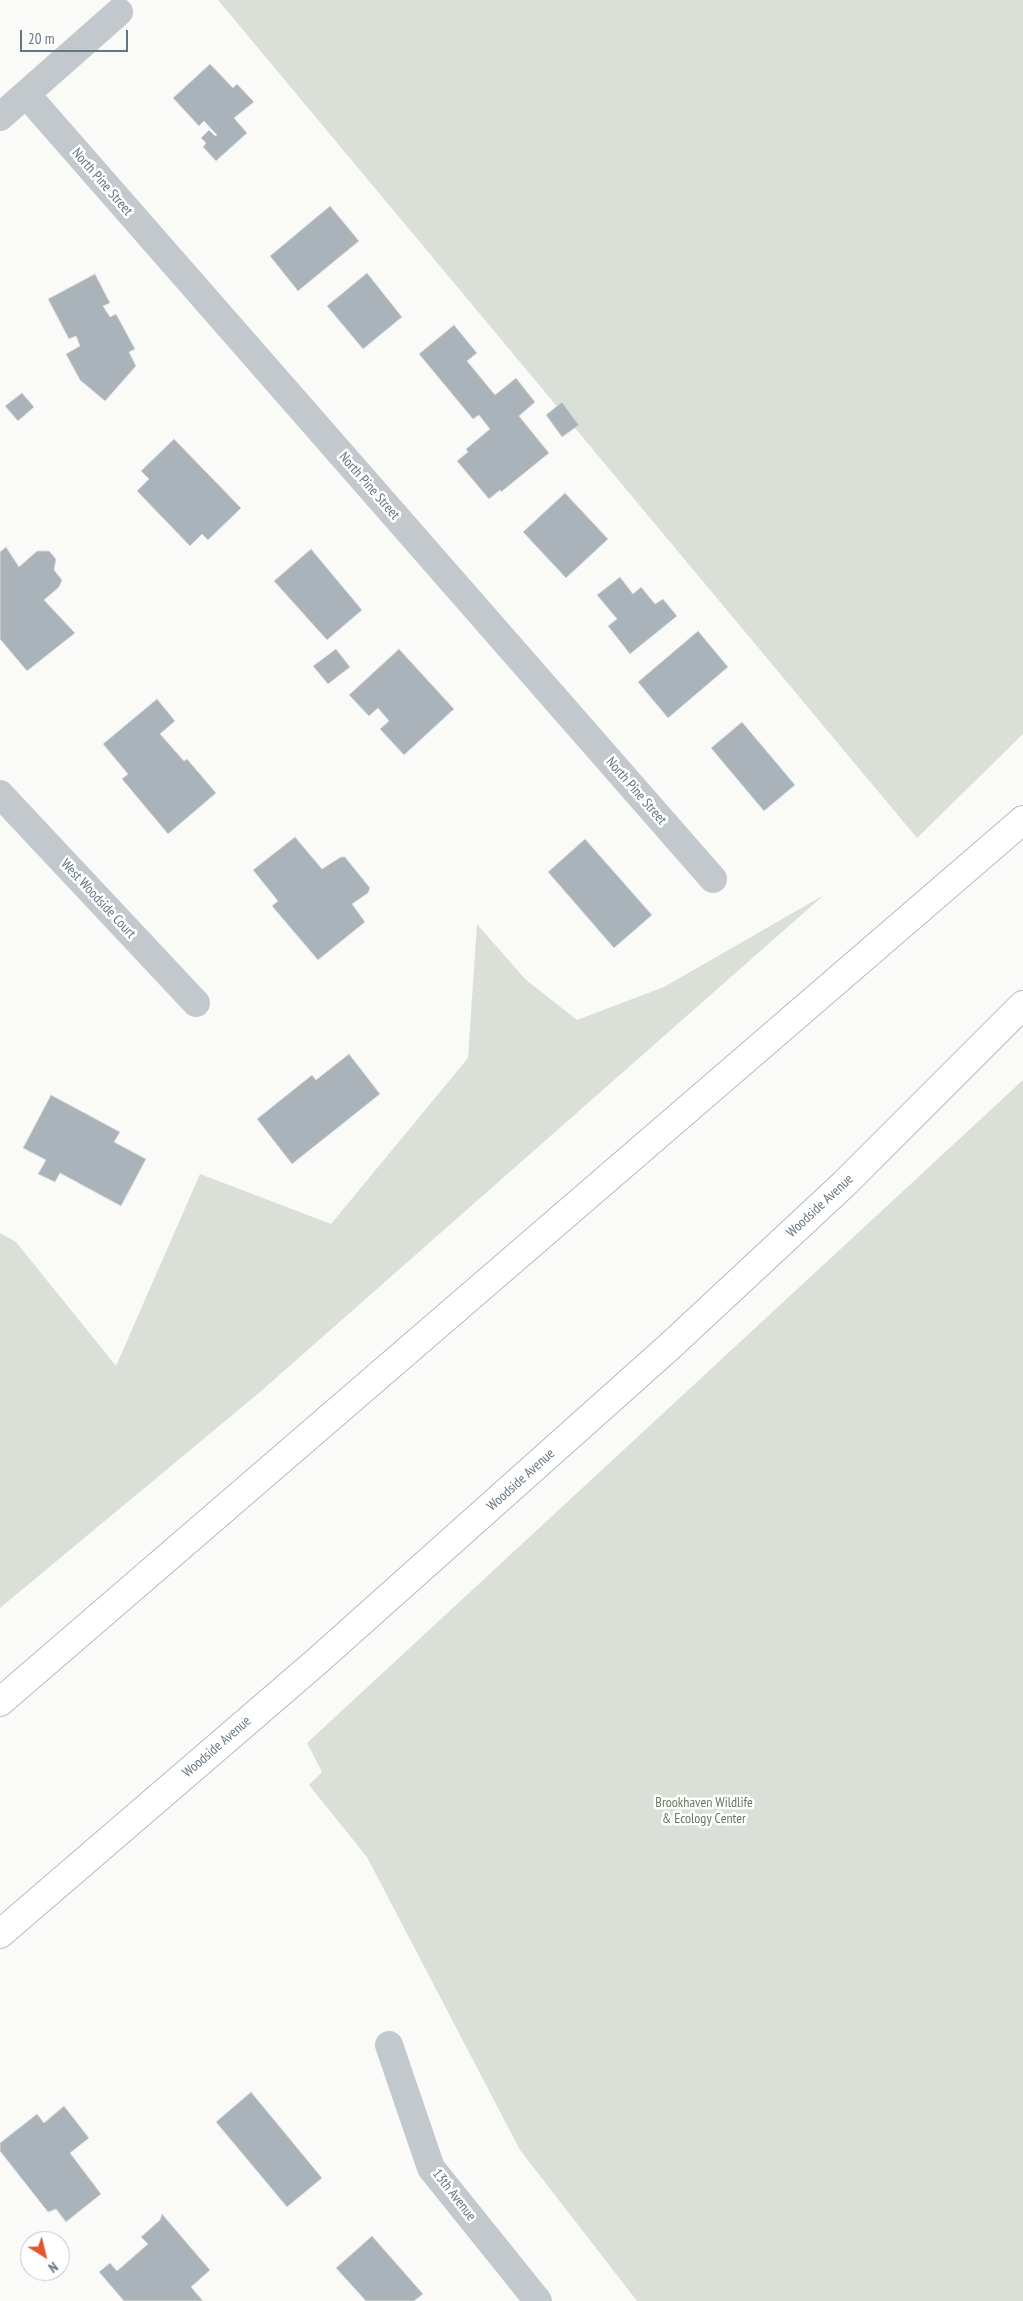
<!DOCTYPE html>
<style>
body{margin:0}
#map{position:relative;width:1023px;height:2301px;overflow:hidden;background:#fafaf8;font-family:"PT Sans Narrow",sans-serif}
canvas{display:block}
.north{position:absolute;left:20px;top:2231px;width:50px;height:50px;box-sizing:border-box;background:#fff;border:1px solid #c1c8cd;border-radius:50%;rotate:144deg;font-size:14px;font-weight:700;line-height:20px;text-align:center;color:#657683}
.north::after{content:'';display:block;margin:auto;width:18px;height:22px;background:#e4572e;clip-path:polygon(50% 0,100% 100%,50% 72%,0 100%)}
.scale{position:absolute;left:20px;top:30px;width:108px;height:22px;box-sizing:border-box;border:2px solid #657683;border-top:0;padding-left:6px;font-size:15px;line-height:18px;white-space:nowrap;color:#657683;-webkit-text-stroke:4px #fff;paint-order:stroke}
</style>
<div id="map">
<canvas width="1023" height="2301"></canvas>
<div class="north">N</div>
<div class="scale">20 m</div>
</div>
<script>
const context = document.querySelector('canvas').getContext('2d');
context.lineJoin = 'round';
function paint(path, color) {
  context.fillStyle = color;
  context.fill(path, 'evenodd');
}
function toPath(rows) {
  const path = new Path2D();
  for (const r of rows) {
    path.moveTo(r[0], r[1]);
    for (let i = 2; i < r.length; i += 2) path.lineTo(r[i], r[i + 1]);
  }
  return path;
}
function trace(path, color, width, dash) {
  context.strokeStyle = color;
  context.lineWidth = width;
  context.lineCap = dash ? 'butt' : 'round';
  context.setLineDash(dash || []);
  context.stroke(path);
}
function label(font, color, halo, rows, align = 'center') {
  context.font = font + ' "PT Sans Narrow",sans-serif';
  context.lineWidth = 5;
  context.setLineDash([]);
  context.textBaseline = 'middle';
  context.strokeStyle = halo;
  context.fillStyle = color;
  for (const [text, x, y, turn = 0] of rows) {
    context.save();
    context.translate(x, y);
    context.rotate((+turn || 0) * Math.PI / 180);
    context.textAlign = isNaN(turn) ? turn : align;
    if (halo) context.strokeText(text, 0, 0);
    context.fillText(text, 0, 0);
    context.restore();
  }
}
const green = toPath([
 [218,0,1023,0,1023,734,917,838],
 [824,895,260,1392,0,1608,0,1233,16,1242,116,1366,200,1174,331,1224,468,1058,477,924,525,979,577,1020,664,987],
 [1023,1080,1023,2301,637,2301,520,2150,367,1857,309,1785,322,1772,307,1743]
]);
const building = toPath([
 [210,64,233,88,237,84,254,102,234,118,247,133,216,161,203,147,206,143,201,138,209,130,215,136,217,135,204,121,199,126,173,98,210,64],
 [330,206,359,241,298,291,270,256,330,206],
 [367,273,402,317,363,349,327,306,367,273],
 [95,274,110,303,103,306,110,317,116,314,135,349,129,352,136,366,105,401,80,380,66,354,80,346,76,336,69,339,48,299,95,274],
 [454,325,477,353,467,361,495,395,516,378,535,402,519,416,549,453,501,492,500,490,489,499,457,461,468,452,466,449,490,429,479,415,473,419,419,354,454,325],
 [22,393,34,407,18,421,5,406,22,393],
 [562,402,579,425,562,437,546,415,562,402],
 [174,439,241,508,208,540,202,534,190,546,137,491,149,479,141,471,174,439],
 [565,493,608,539,566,578,523,532,565,493],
 [6,547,19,567,37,551,49,551,56,559,54,570,62,580,59,587,44,600,75,633,27,671,0,639,0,552,6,547],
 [311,549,362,610,327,640,274,581,311,549],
 [620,577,633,594,641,587,655,604,663,599,677,616,630,654,608,626,617,619,597,595,620,577],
 [698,631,728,667,668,718,638,682,698,631],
 [336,649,350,667,328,684,313,666,336,649],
 [399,649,454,709,404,755,380,729,389,721,378,708,369,716,349,695,399,649],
 [157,699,175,721,160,734,184,761,187,759,216,793,168,834,122,779,128,774,103,744,157,699],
 [742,722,795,785,764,811,711,748,742,722],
 [295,837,322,869,341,857,345,857,370,888,368,893,352,904,365,922,318,960,272,906,278,901,253,870,295,837],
 [585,839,652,915,614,948,548,872,585,839],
 [349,1054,380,1094,292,1164,257,1119,312,1075,316,1080,349,1054],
 [51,1095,120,1132,114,1142,146,1159,121,1206,60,1173,55,1182,38,1174,46,1160,23,1148,51,1095],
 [251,2092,322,2178,287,2207,216,2122,251,2092],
 [64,2106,89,2138,70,2153,101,2194,66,2222,56,2209,48,2212,0,2151,0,2143,37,2114,44,2123,64,2106],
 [162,2214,210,2270,191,2287,203,2301,124,2301,99,2272,110,2263,117,2271,148,2244,141,2237,160,2220,162,2214],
 [372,2236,423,2294,414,2301,366,2301,336,2268,372,2236]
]);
const minor = toPath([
 [26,94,713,879],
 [0,117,119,12],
 [0,794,196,1003],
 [389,2045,431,2168,538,2301]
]);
const primary = toPath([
 [0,1702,1023,820],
 [0,1934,315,1663,669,1347,844,1184,1023,1005]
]);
const streetNames = [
 ["North Pine Street",102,182,49],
 ["North Pine Street",369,486,49],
 ["North Pine Street",636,791,49],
 ["West Woodside Court",98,899,47],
 ["Woodside Avenue",820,1206,-43],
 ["Woodside Avenue",521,1480,-42],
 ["Woodside Avenue",217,1747,-41],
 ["13th Avenue",454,2195,52]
];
const parkNames = [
 ["Brookhaven Wildlife",704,1803],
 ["& Ecology Center",704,1819]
];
paint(green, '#dadfd7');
paint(building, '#aab3b9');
trace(building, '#dcdcda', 1);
trace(primary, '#b5babe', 30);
trace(minor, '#c3c8cc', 28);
trace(primary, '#fff', 28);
label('14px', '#657683', '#fff', streetNames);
label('14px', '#687a64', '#fff', parkNames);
</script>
